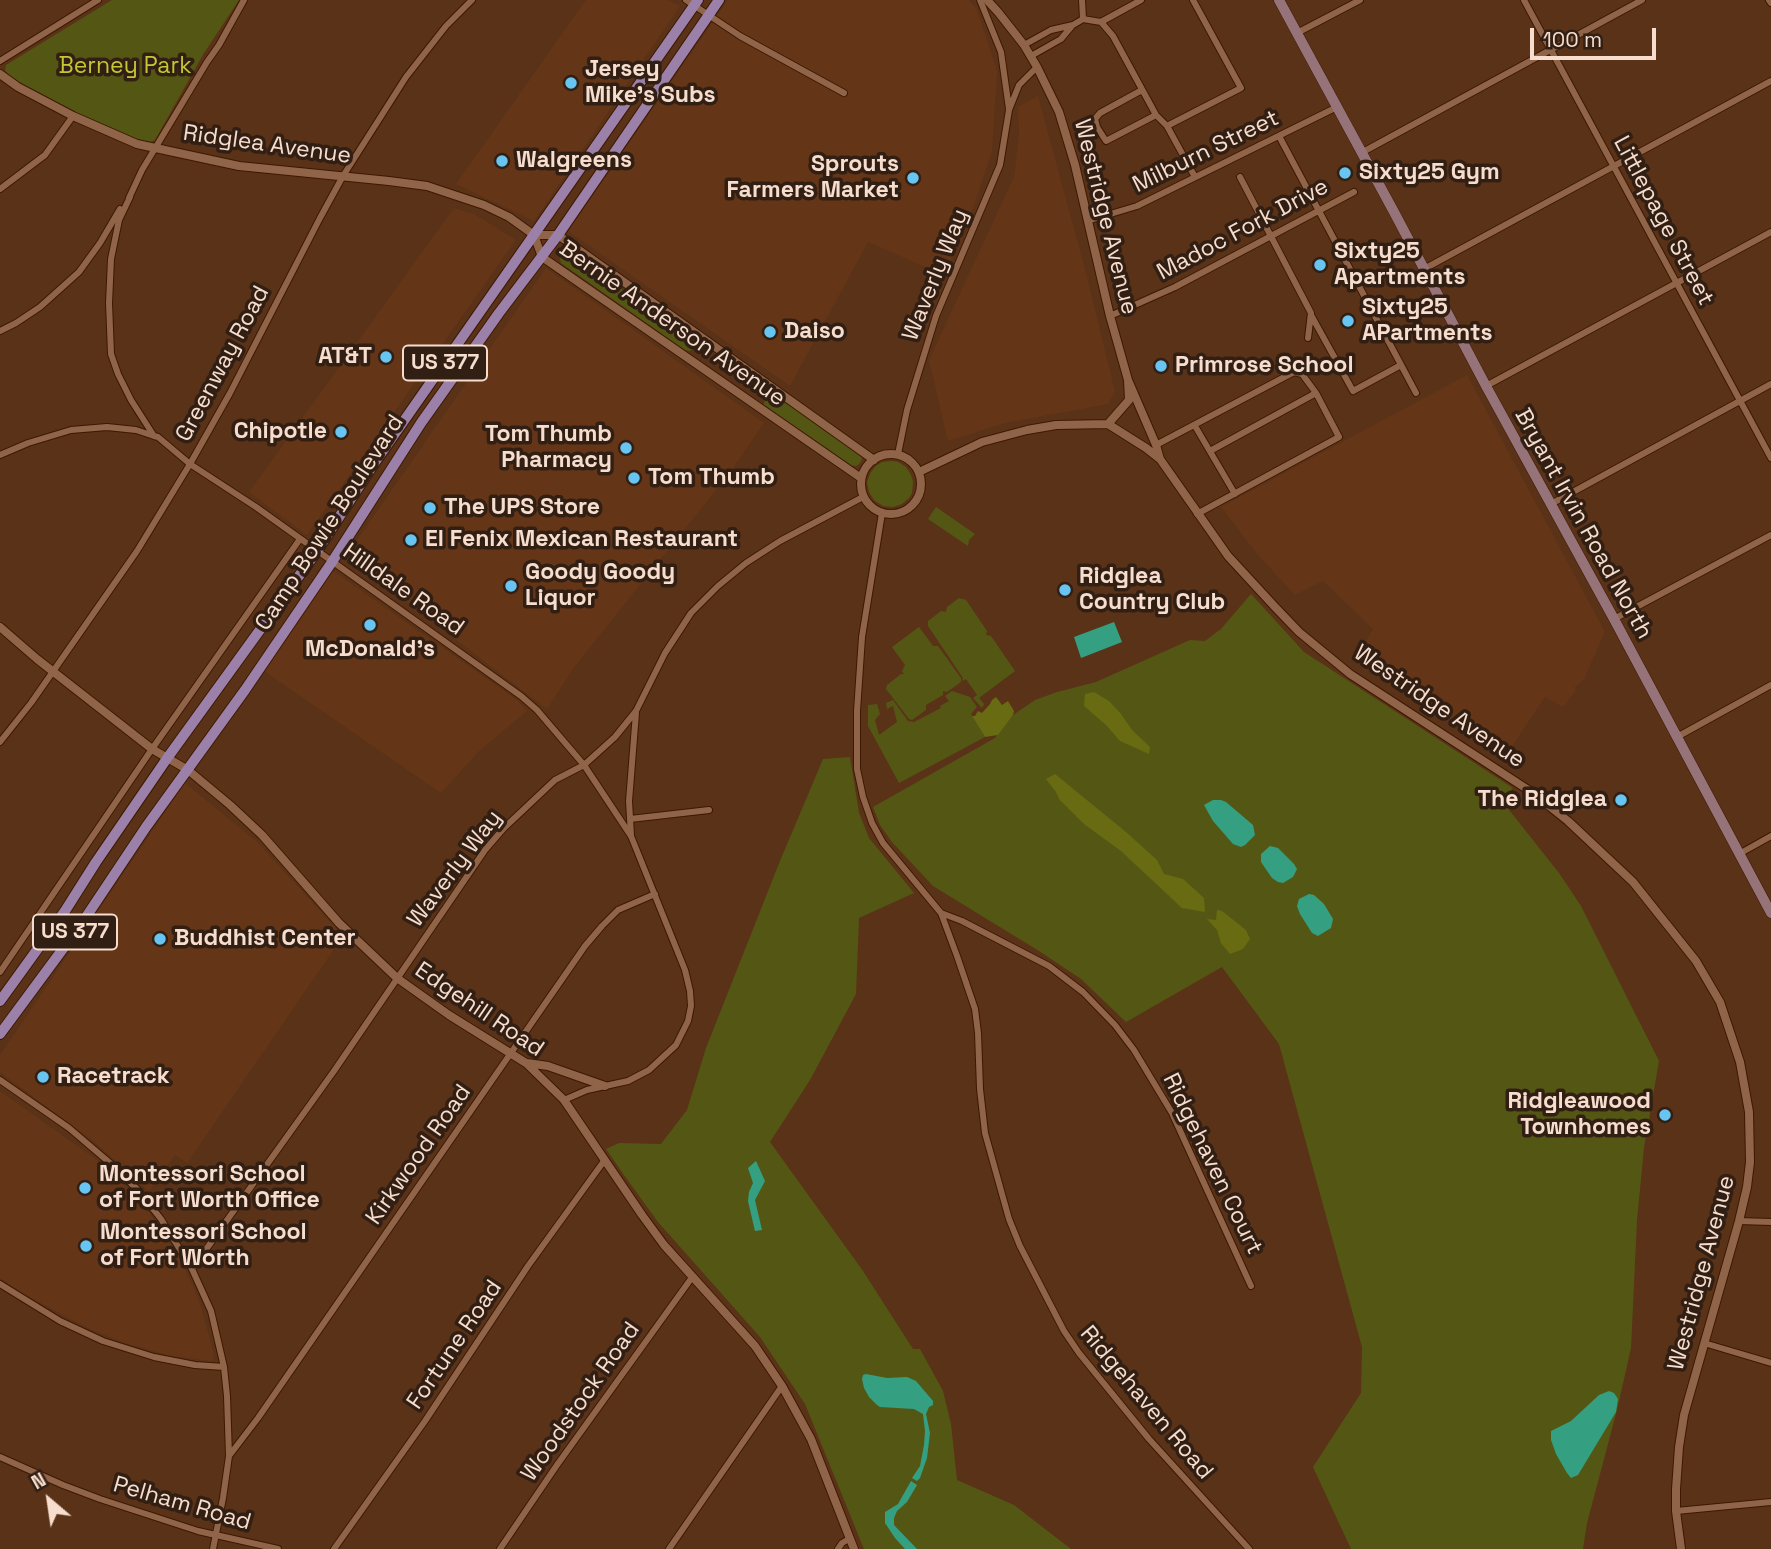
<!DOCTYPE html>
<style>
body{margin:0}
#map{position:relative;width:1771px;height:1549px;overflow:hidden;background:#5a3218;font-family:"Space Grotesk",sans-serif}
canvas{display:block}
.north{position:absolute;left:14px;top:1465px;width:70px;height:70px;-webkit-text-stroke:5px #321f14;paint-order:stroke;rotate:331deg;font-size:19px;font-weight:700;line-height:28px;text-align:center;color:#f6ddce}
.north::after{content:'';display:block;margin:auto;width:24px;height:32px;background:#f6ddce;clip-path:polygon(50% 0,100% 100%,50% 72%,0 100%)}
.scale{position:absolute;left:1530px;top:28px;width:126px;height:32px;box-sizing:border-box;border:4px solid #f6ddce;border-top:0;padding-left:9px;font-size:21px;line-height:24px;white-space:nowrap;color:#f6ddce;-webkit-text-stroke:5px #321f14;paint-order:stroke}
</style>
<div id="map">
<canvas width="1771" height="1549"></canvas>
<div class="north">N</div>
<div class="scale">100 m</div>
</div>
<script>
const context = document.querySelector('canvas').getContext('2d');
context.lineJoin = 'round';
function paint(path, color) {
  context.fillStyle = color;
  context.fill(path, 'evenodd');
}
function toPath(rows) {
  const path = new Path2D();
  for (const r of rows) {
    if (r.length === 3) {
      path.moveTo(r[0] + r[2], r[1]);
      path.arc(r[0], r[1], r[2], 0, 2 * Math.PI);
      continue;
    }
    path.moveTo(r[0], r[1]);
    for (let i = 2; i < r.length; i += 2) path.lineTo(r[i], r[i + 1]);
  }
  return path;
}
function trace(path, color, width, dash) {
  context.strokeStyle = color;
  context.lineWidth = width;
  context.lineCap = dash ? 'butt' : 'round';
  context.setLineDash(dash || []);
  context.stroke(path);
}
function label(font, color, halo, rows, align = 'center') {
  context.font = font + ' "Space Grotesk",sans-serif';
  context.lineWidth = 7;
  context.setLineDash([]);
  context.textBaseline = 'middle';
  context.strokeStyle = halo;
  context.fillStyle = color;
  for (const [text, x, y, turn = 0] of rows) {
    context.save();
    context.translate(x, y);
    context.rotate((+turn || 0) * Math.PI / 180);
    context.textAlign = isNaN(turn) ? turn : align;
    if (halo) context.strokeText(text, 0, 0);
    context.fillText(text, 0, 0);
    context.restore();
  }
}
const built = toPath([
 [586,0,668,0,680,6,534,221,456,184],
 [728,0,969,0,976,8,997,71,992,151,968,223,944,275,868,242,790,386,568,231],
 [1038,96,1086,273,1115,392,1108,404,1005,423,948,441,929,360,1014,177,1019,134,1018,107],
 [454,208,474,214,516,240,307,535,249,492],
 [546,268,764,423,728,475,575,666,547,709,346,556],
 [1467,375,1605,632,1584,679,1574,688,1576,690,1563,707,1545,697,1506,755,1356,657,1373,629,1323,581,1295,595,1258,555,1221,507],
 [333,571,517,700,527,711,478,752,441,793,264,671],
 [185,783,257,842,343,936,187,1163,175,1155,149,1192,118,1163,92,1140,0,1072,0,1055],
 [0,1091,100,1162,121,1181,141,1202,162,1230,180,1259,194,1289,202,1310,214,1355,212,1361,171,1356,125,1343,90,1329,20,1292,0,1278]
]);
const green = toPath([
 [112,0,239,0,204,53,155,140,150,142,142,141,99,126,18,83,5,71,6,65],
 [568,253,692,337,694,347,690,351,685,350,561,263,560,258,562,254],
 [769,393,773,394,856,451,861,455,862,459,859,464,856,466,851,465,764,405,765,396],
 [892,461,898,462,906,467,911,475,913,482,912,493,909,498,902,504,893,507,883,506,874,500,869,492,867,482,871,472,876,466,882,462],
 [936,507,975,534,969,540,968,546,928,519],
 [1251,594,1304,652,1513,788,1502,801,1559,873,1581,906,1659,1061,1644,1148,1637,1220,1631,1348,1617,1410,1587,1523,1583,1549,1351,1549,1313,1467,1361,1393,1362,1347,1279,1044,1222,967,1126,1022,1081,979,1039,951,933,886,892,842,880,825,873,807,995,738,1013,715,1035,700,1057,692,1096,682,1190,640,1205,641,1221,629],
 [959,598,966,600,987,631,986,635,991,636,1015,671,979,698,984,704,982,708,973,698,977,695,966,679,962,681,963,678,928,626,928,621,941,611,946,612,947,607],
 [919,627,933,646,938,646,961,678,961,682,947,692,943,691,943,695,926,705,926,710,912,720,909,719,886,689,887,685,901,674,904,674,902,671,905,665,892,647],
 [952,691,970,697,977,707,971,714,985,737,899,783,868,726,868,705,877,704,880,714,875,720,879,735,897,722,893,706,887,709,886,703,893,700,908,721,914,722,941,708,940,706,949,701,945,696],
 [850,757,859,813,869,838,914,893,859,918,856,994,810,1080,770,1142,863,1271,913,1349,920,1349,943,1391,951,1424,957,1480,1014,1505,1071,1549,864,1549,805,1404,760,1337,658,1222,624,1175,606,1149,619,1143,661,1144,687,1110,706,1048,780,861,823,759]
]);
const forest = toPath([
 [1094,692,1109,701,1121,714,1132,730,1150,747,1149,754,1120,741,1106,725,1084,706,1085,694],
 [996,697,1002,705,1008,701,1014,711,1013,715,998,735,985,737,972,716,975,716,978,711,982,713,990,704,992,700],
 [1055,774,1126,832,1157,860,1164,874,1183,879,1204,898,1205,912,1182,908,1121,851,1084,824,1059,799,1056,792,1046,779],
 [1217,910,1222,911,1246,930,1250,939,1243,949,1230,954,1221,943,1217,930,1207,919,1216,920]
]);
const water = toPath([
 [1114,622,1122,642,1081,658,1074,637],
 [1213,800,1221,800,1226,802,1253,825,1255,835,1245,845,1241,847,1233,844,1213,821,1204,805],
 [1270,846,1278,848,1294,864,1297,869,1293,877,1283,883,1278,882,1272,878,1261,862,1261,854],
 [1309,894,1314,895,1324,904,1333,919,1331,928,1318,936,1312,933,1300,914,1297,906,1299,899],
 [756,1161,765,1181,755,1200,762,1230,755,1231,748,1201,749,1192,753,1183,748,1168],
 [866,1374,887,1378,907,1377,916,1381,933,1401,933,1405,929,1407,926,1414,930,1433,927,1458,920,1478,917,1481,912,1478,920,1466,924,1445,925,1431,923,1414,914,1409,880,1407,877,1405,869,1397,864,1388,862,1379,863,1375],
 [1609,1391,1614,1393,1618,1399,1616,1412,1578,1475,1571,1478,1567,1473,1556,1454,1551,1440,1551,1431,1571,1421,1599,1395],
 [911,1481,917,1485,907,1502,897,1511,894,1518,894,1525,917,1549,905,1549,895,1538,885,1523,885,1512,898,1504]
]);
const minor = toPath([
 [686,0,740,36,844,93],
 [980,0,1001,52,1009,109],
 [1082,0,1083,19],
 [1524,0,1771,458],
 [1769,0,1771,3],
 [1083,19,1101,22,1113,36,1156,115,1167,126,1195,177],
 [1101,22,1141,0],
 [1297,33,1360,0],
 [1024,45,1051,30,1073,25,1083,19],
 [1031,56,1061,39,1071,27],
 [0,61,98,0],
 [1142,90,1100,113,1095,119,1097,127,1106,141,1156,115],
 [1167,126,1241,88,1193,0],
 [1279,136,1416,393],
 [1361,153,1642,0],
 [1240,177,1311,313,1308,338],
 [0,189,45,155,73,116],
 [130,197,119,220,111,259,109,303,111,354,118,374,131,400,154,436,158,437,190,464,256,507,521,696,537,710,584,765,631,836,685,970,690,991,691,1006,688,1021,676,1045,649,1070,628,1081,587,1090,564,1100],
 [129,198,142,170,207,62,219,45,244,0],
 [1087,221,1137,206,1337,107],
 [1424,269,1771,81],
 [1311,315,1353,391,1401,365],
 [1110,316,1175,287,1354,192],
 [0,331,16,323,40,307,79,272,100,243,120,209],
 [1486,386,1771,232],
 [1195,426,1235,494],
 [1156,445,1294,372,1302,374,1316,393,1339,437,1197,514],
 [1210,451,1316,393],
 [898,454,907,410,936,316,1000,165,1009,110,1019,85,1037,67],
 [0,455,28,443,71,430,107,427,136,430,154,436],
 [1551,504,1771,384],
 [882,513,862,637,857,711,857,769,863,797,872,823,883,843,941,913,957,956,975,1009,978,1033,980,1089,985,1133,1009,1219,1020,1246,1064,1331,1079,1353,1149,1439,1249,1549],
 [1614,619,1771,535],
 [1677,737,1771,685],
 [0,742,31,703,137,551,190,464,230,393,320,218,343,176,406,77,446,26,472,0],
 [630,819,709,810],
 [631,835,629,801,636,713],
 [1739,854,1771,836],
 [941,913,962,921,1049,966,1083,992,1115,1025,1134,1050,1172,1113,1251,1286],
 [0,972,152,749,300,539],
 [0,1080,69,1128,110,1163,138,1190,161,1219,192,1269,211,1311,224,1367,227,1396,229,1456,223,1498,213,1549],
 [1739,1221,1771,1222],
 [192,1269,334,1071,485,850,504,828,555,780,584,765,615,737,636,711,665,653,691,613,718,586,746,563,780,541,863,497],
 [0,1284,60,1321,103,1341,154,1357,195,1365,224,1367],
 [1704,1343,1771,1363],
 [229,1456,258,1418,585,946,602,926,618,910,655,894],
 [0,1457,63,1485,100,1499,198,1531,278,1549],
 [1676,1511,1771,1502],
 [334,1549,425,1421,528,1266,604,1161],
 [500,1549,557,1465,693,1276],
 [669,1549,782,1386],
 [838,1549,842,1543,849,1539]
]);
const tertiary = toPath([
 [987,0,998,12,1024,45,1037,67,1059,112,1075,165,1110,316,1128,380,1129,400,1108,424],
 [0,74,18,87,73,116,137,144,239,166,389,181,427,186,484,205,509,217,534,235],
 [534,235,542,257,861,478],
 [534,235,558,235,874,460],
 [1128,380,1156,445,1160,459,1228,556,1275,607,1299,632,1350,674,1533,793,1568,821,1633,882,1696,961,1720,1002,1740,1062,1749,1112,1750,1162,1747,1187,1739,1221,1684,1415,1679,1447,1676,1489,1676,1511,1681,1549],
 [891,484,30],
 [919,472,982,442,1027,430,1056,425,1108,424,1146,448,1160,459],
 [0,627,37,659,152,749,188,770,230,805,262,835,339,923,397,978,449,1015,526,1063,564,1100,642,1215,664,1245,755,1346,782,1386,811,1439,854,1549],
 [527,1063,548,1066,605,1086]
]);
const secondary = toPath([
 [1279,0,1394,212,1486,386,1614,619,1771,913]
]);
const primary = toPath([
 [0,1001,65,911,96,862,168,757,317,551,373,465,698,0],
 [0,1034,82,923,146,827,245,690,332,562,421,423,499,313,558,235,719,0]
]);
const markers = [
 [571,83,7,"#68c4f0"],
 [502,161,7,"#68c4f0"],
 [1345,173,7,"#68c4f0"],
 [913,178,7,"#68c4f0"],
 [1320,265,7,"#68c4f0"],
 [1348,321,7,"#68c4f0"],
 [770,332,7,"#68c4f0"],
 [386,357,7,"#68c4f0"],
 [1161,366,7,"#68c4f0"],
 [341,432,7,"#68c4f0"],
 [626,448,7,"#68c4f0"],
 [634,478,7,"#68c4f0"],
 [430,508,7,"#68c4f0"],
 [411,540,7,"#68c4f0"],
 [511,586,7,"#68c4f0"],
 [1065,590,7,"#68c4f0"],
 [370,625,7,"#68c4f0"],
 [1621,800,7,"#68c4f0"],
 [160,939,7,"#68c4f0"],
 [43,1077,7,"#68c4f0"],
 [1665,1115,7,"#68c4f0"],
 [85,1188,7,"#68c4f0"],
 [86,1246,7,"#68c4f0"]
];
const shields = [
 [445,363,84],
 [75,932,84]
];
const shieldNames = [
 ["US 377",445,363],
 ["US 377",75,932]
];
const parkNames = [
 ["Berney Park",125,67]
];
const poiNames = [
 ["Jersey",585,70],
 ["Mike's Subs",585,96],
 ["Walgreens",516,161],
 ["Sprouts",899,165,"right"],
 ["Farmers Market",899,191,"right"],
 ["Sixty25 Gym",1359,173],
 ["Sixty25",1334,252],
 ["Apartments",1334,278],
 ["Sixty25",1362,308],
 ["APartments",1362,334],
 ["Daiso",784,332],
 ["AT&T",372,357,"right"],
 ["Primrose School",1175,366],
 ["Chipotle",327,432,"right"],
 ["Tom Thumb",612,435,"right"],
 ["Pharmacy",612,461,"right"],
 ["Tom Thumb",648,478],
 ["The UPS Store",444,508],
 ["El Fenix Mexican Restaurant",425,540],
 ["Goody Goody",525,573],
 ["Liquor",525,599],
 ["Ridglea",1079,577],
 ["Country Club",1079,603],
 ["McDonald's",370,650,"center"],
 ["The Ridglea",1607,800,"right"],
 ["Buddhist Center",174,939],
 ["Racetrack",57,1077],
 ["Ridgleawood",1651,1102,"right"],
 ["Townhomes",1651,1128,"right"],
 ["Montessori School",99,1175],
 ["of Fort Worth Office",99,1201],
 ["Montessori School",100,1233],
 ["of Fort Worth",100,1259]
];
const streetNames = [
 ["Ridglea Avenue",267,145,8],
 ["Milburn Street",1206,152,-26],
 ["Westridge Avenue",1105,217,76],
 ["Littlepage Street",1663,221,62],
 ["Madoc Fork Drive",1243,230,-28],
 ["Waverly Way",936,275,-68],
 ["Bernie Anderson Avenue",672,324,35],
 ["Greenway Road",223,364,-62],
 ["Camp Bowie Boulevard",330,523,-57],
 ["Bryant Irvin Road North",1583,524,61],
 ["Hilldale Road",403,590,35],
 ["Westridge Avenue",1439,707,34],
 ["Waverly Way",455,869,-53],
 ["Edgehill Road",479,1010,34],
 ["Kirkwood Road",419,1155,-55],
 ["Ridgehaven Court",1212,1164,64],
 ["Westridge Avenue",1702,1273,-75],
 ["Fortune Road",455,1345,-56],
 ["Woodstock Road",581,1402,-55],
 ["Ridgehaven Road",1146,1403,50],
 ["Pelham Road",182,1504,16]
];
paint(built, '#643617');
paint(green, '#545714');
paint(forest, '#686b11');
paint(water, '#359f82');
trace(minor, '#3e1800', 8);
trace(tertiary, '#3e1800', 10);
trace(secondary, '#3e1800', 11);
trace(primary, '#3e1800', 12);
trace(minor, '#906449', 6);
trace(tertiary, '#906449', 8);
trace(secondary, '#967279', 10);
trace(primary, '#9b80aa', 10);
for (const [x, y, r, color] of markers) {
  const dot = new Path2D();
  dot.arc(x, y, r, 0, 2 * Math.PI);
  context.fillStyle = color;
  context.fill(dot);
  trace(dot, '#321f14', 2.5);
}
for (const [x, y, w] of shields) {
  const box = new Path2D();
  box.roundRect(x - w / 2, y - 17.5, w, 35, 5);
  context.fillStyle = '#321f14';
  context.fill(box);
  trace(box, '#f6ddce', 2);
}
label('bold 21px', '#f6ddce', null, shieldNames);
label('23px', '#c2c732', '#321f14', parkNames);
label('bold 23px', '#f6ddce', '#321f14', poiNames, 'left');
label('23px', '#f6ddce', '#321f14', streetNames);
</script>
